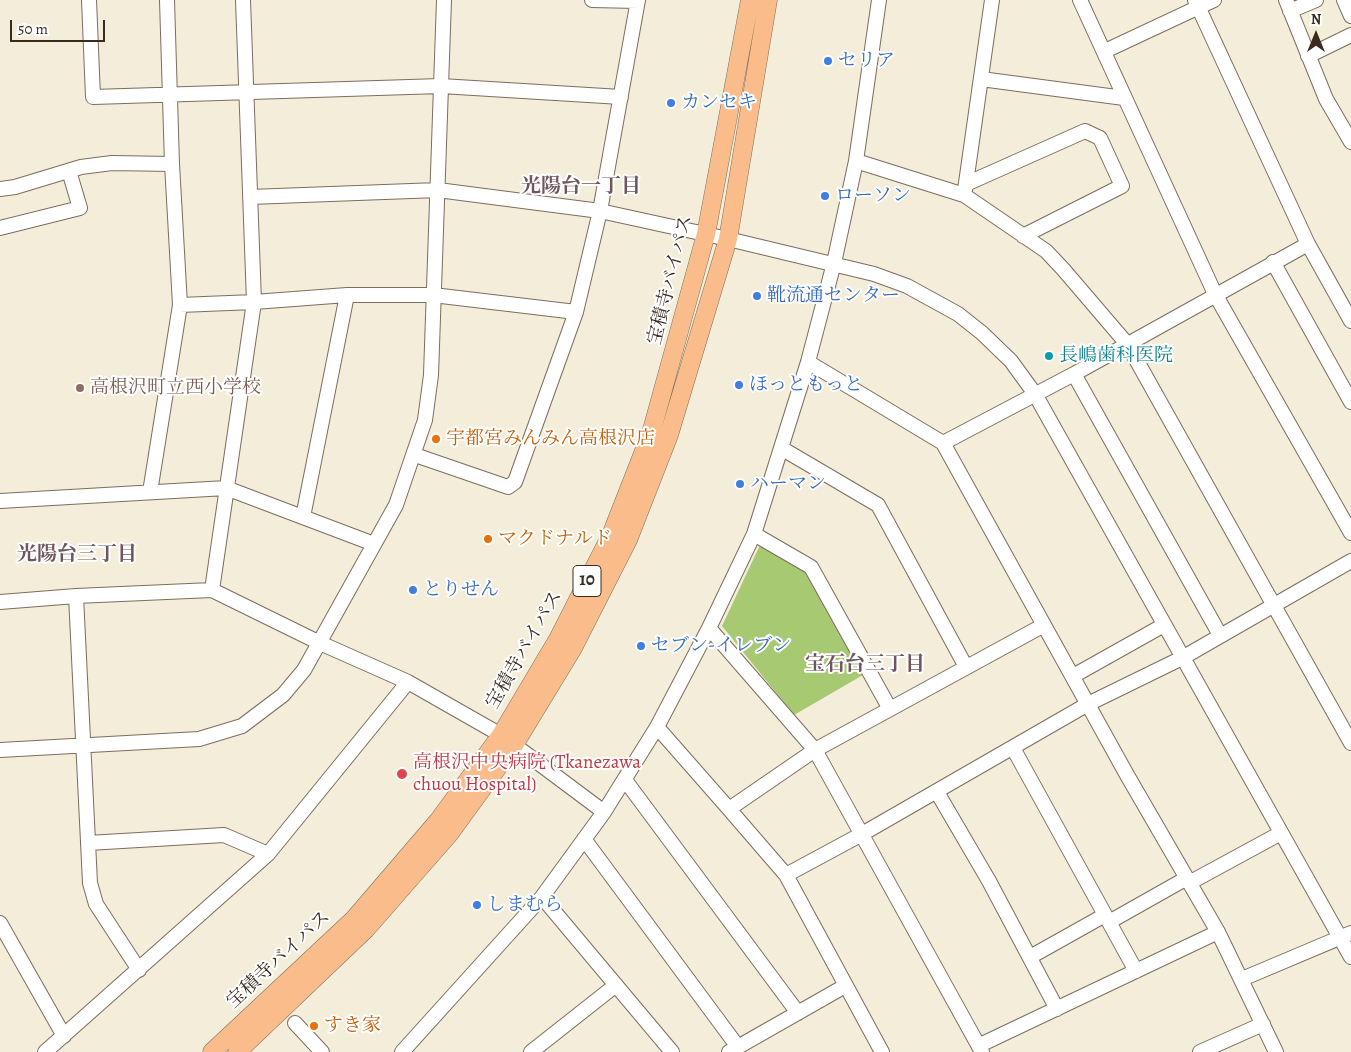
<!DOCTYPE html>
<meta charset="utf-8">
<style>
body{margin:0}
#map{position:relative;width:1351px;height:1052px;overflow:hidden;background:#f3edd9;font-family:Alegreya,serif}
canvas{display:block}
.north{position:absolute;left:1291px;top:10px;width:50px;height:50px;-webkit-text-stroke:4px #fff;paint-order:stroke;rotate:0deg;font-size:14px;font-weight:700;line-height:20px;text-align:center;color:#3b2a1e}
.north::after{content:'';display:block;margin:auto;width:18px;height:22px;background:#3b2a1e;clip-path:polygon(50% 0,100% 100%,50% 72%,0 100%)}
.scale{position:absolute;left:10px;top:20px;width:95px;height:22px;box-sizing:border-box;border:2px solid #3b2a1e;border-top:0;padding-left:6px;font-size:15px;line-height:18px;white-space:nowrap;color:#3b2a1e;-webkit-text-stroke:4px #fff;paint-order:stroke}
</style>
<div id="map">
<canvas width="1351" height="1052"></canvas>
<div class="north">N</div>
<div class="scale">50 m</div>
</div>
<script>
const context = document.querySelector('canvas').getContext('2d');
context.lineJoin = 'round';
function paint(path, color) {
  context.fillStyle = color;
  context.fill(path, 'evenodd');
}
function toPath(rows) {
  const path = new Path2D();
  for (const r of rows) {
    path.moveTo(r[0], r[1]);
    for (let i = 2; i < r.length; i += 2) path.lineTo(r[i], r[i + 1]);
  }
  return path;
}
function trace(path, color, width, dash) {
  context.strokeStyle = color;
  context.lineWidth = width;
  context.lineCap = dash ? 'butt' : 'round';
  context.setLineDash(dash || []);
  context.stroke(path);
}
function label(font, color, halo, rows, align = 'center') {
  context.font = font + ' Alegreya,"Noto Serif JP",serif';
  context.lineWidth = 4;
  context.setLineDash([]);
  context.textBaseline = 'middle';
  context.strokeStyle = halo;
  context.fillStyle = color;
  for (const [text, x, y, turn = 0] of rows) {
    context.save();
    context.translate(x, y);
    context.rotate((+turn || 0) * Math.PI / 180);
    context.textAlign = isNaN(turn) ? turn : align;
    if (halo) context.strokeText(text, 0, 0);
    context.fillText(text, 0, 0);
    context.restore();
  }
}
const green = toPath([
 [760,545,808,571,863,675,794,715,722,626]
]);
const minor = toPath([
 [89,0,93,97,441,86,621,97],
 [592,0,638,1],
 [1080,0,1215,294,1351,533],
 [1195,0,1308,244,1351,321],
 [1286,0,1326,99,1351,142],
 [1344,0,1351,16],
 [1290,11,1316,0],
 [1105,51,1214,0],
 [1308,56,1351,35],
 [981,79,1124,98],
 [856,161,964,195,1046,251,1063,269,1128,345,1351,743],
 [966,184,1085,131,1100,138,1122,186,1023,236],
 [0,189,15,187,81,167,112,163,172,164,167,0],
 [965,190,992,0],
 [250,197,438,190,600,211,728,239,874,274,907,286,958,314,982,333,1011,361,1035,394,1351,957],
 [0,228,80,208,69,171],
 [1273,262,1351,402],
 [180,305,254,302,347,295,433,295,576,312],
 [808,362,943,443,1127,775,1218,932,1276,1052],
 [1074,374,1220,635],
 [943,443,1074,374,1308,244],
 [781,448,878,505,966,667],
 [415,455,508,487,515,482,576,312,600,211,638,0],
 [150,492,180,305,172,164],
 [0,501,226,488,374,544],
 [303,517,347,295],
 [754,534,811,567,890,709],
 [212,590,254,302,243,0],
 [0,602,76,596],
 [709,628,815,750,982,1052],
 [1073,676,1164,625],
 [657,727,729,809,815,750,1044,625],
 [1013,748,1136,971],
 [0,750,199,739,242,726,283,695,304,670,396,505,425,420,431,375,444,0],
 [625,780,798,1013],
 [937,792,989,881,1057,1009],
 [729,809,786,875,882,1052],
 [584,839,738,1047],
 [88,843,224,835,268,854],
 [786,875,862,834,1088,704,1182,658,1351,561],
 [1189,883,1281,833],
 [542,897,672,1052],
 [1109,922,1187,878],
 [0,923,64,1036],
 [1030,957,1105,915],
 [139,970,96,904,90,883,76,596,212,590,320,643,408,682,501,735,604,812],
 [1242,979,1351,933],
 [295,1023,322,1052],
 [980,1045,1218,932],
 [45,1052,268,854,408,682],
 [402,1052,542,897,604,812,657,727,709,628,754,534,808,362,834,263,856,161,879,0],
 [531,1052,616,985],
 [729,1052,845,986],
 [1200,1052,1263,1024]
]);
const major = toPath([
 [212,1052,354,919,438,821,501,735,558,639,611,535,651,433,706,234,750,0],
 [237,1052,366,929,450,833,514,745,573,648,628,540,669,435,728,239,768,0]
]);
const markers = [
 [828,61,5,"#3f7fe0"],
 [671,103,5,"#3f7fe0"],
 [825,196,5,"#3f7fe0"],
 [757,296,5,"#3f7fe0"],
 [1049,356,5,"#0f9aa8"],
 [739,385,5,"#3f7fe0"],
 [80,388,5,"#8d6e63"],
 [436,439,5,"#e8710a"],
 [740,484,5,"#3f7fe0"],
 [488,539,5,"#e8710a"],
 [413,590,5,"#3f7fe0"],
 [641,646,5,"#3f7fe0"],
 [402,774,6,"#e0444e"],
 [477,905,5,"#3f7fe0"],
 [314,1026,5,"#e8710a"]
];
const shields = [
 [587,581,28]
];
const shieldNames = [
 ["10",587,581]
];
const shopNames = [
 ["セリア",838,61],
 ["カンセキ",681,103],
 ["ローソン",835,196],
 ["靴流通センター",767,296],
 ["ほっともっと",749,385],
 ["ハーマン",750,484],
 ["とりせん",423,590],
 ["セブン-イレブン",651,646],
 ["しまむら",487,905]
];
const streetNames = [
 ["宝積寺バイパス",671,280,-76],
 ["宝積寺バイパス",525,650,-60],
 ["宝積寺バイパス",279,960,-43]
];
const cultureNames = [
 ["長嶋歯科医院",1059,356]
];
const educationNames = [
 ["高根沢町立西小学校",90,388]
];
const foodNames = [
 ["宇都宮みんみん高根沢店",446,439],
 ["マクドナルド",498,539],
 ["すき家",324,1026]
];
const healthNames = [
 ["高根沢中央病院 (Tkanezawa",413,763],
 ["chuou Hospital)",413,785]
];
const neighbourhoodNames = [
 ["光陽台一丁目",581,187],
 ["光陽台三丁目",77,555],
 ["宝石台三丁目",865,665]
];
paint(green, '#a7c972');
trace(minor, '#7b6e5f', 16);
trace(major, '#7b6e5f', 19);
trace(minor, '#fff', 14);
trace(major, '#f9bc8a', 18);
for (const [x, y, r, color] of markers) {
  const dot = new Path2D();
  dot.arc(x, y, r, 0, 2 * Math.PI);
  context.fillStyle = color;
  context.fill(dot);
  trace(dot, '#fff', 2);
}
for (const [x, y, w] of shields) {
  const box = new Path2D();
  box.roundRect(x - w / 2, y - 15.5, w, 31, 4);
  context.fillStyle = '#fff';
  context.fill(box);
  trace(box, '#3b2a1e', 1);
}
label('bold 18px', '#3b2a1e', null, shieldNames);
label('19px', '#366cbe', '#fff', shopNames, 'left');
label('19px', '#3b2a1e', '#fff', streetNames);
label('19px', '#0d838f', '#fff', cultureNames, 'left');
label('19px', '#785e54', '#fff', educationNames, 'left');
label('19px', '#c56008', '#fff', foodNames, 'left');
label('19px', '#be3a42', '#fff', healthNames, 'left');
label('bold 20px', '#6e565e', '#fff', neighbourhoodNames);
</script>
